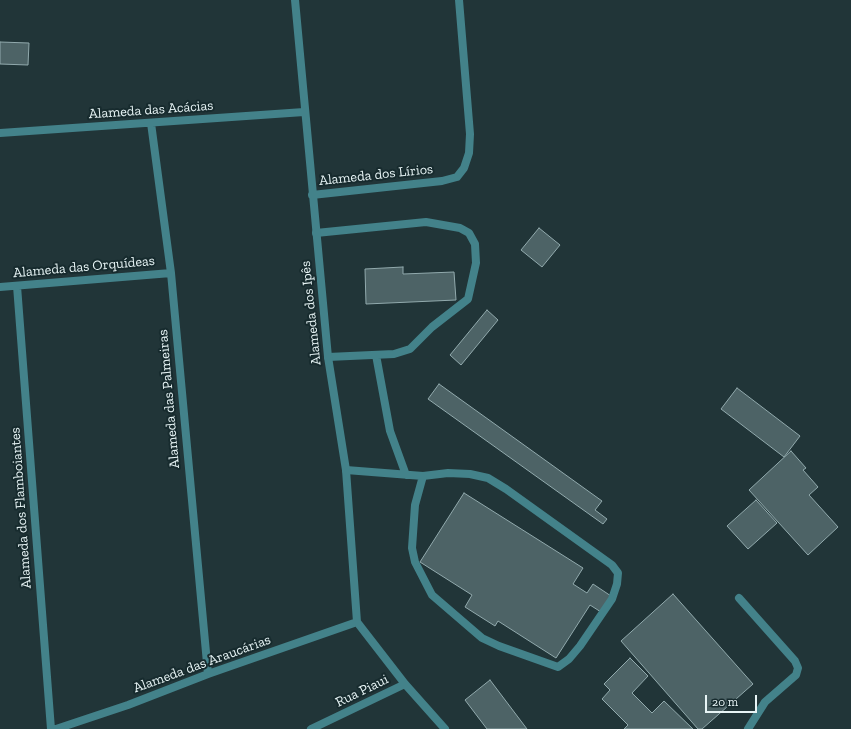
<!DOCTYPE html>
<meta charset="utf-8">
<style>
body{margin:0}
#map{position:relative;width:851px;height:729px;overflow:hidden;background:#213538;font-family:"Zilla Slab",serif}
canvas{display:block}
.scale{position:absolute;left:705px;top:695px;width:52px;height:18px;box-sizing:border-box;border:2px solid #e7f4f5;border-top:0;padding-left:5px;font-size:12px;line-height:14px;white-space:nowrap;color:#e7f4f5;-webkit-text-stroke:3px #172b2e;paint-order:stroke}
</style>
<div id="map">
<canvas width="851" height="729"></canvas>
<div class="scale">20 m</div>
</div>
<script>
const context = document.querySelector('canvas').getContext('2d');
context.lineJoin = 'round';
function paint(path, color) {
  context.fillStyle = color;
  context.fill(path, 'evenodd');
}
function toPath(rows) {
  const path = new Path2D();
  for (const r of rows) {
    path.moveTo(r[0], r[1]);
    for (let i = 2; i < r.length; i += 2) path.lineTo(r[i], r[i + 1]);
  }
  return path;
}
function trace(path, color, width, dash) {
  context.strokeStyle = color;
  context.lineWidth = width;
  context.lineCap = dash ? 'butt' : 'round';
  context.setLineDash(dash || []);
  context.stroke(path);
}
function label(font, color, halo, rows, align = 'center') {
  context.font = font + ' "Zilla Slab",serif';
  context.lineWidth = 4;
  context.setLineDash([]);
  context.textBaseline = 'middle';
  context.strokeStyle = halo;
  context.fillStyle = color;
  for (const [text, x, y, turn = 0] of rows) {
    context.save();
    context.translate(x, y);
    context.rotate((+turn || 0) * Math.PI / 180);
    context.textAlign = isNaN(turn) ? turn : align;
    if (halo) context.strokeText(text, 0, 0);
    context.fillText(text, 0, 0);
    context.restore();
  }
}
const building = toPath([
 [0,42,29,43,28,65,0,64,0,42],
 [539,228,560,245,542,267,521,250,539,228],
 [403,267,403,274,454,272,456,300,366,304,365,269,403,267],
 [487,310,498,320,461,365,450,355,487,310],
 [439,384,602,501,595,510,607,519,603,524,428,399,439,384],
 [737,388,800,436,784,457,721,409,737,388],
 [791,451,806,468,803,470,818,487,809,495,838,527,808,555,749,490,791,451],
 [464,493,583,568,573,584,587,593,593,584,611,596,601,612,590,605,556,658,498,621,495,626,465,607,472,595,420,562,464,493],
 [756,500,777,523,748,549,727,526,756,500],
 [673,594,753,684,702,729,698,729,621,641,673,594],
 [630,658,648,676,632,693,652,713,664,701,693,729,624,729,628,725,602,699,610,690,604,684,630,658],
 [490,680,527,729,487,729,465,700,490,680]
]);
const service = toPath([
 [316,233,426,222,460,228,469,233,475,244,476,263,468,299,432,327,410,349,394,354,328,357],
 [376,355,390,431,406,475],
 [346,470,423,476,448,473,470,474,488,478,506,489,612,565,618,573,617,584,612,599,580,646,569,659,558,667,499,646,482,638,432,595,415,562,412,548,415,505,423,476],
 [739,598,795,661,798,668,796,675,765,702,748,729]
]);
const minor = toPath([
 [295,0,328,357,346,470,357,622],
 [151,123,171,273,208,674],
 [0,133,304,112],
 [312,195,442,181,457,177,464,168,469,153,470,134,459,0],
 [17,286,51,729],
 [0,287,171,273],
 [357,622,405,684,445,729],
 [56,729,128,705,208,674,357,622],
 [311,729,405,684]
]);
const streetNames = [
 ["Alameda das Acácias",151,110,-4],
 ["Alameda dos Lírios",376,175,-6],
 ["Alameda das Orquídeas",84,267,-5],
 ["Alameda dos Ipês",311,313,-96],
 ["Alameda das Palmeiras",169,399,-95],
 ["Alameda dos Flamboiantes",21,508,-94],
 ["Alameda das Araucárias",202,664,-20],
 ["Rua Piaui",362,691,-26]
];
paint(building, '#4d6366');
trace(building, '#92aaad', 1);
trace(service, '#43828a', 8);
trace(minor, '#43828a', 8);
label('14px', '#e7f4f5', '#172b2e', streetNames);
</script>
